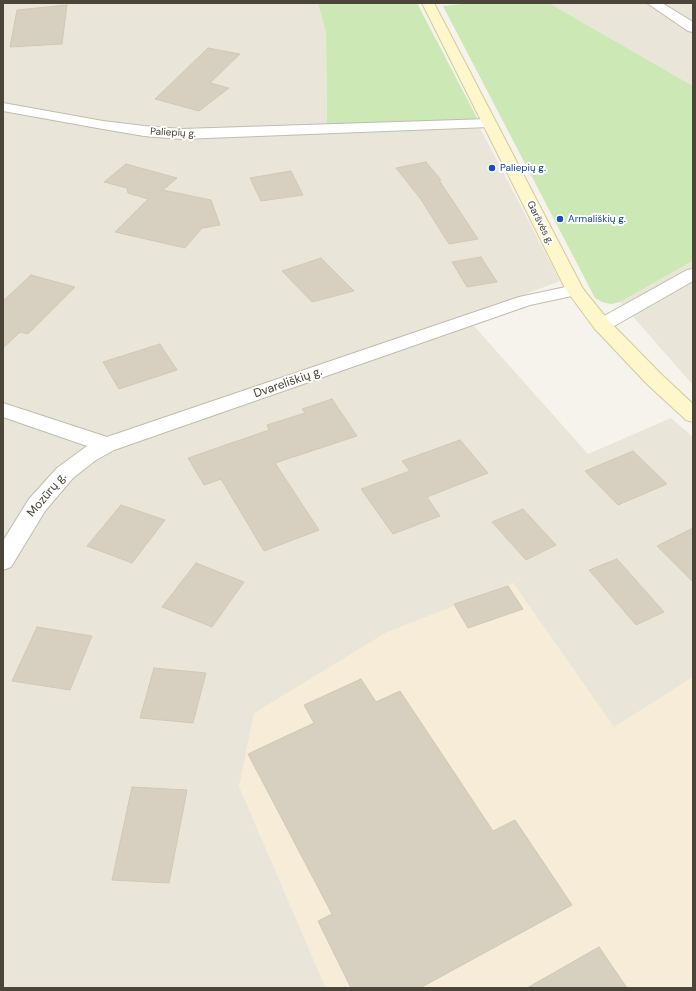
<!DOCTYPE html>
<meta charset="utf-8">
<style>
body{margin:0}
#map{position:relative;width:696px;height:991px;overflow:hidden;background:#f5f3eb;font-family:"DM Sans",sans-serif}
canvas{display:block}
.frame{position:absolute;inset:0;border:4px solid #4a4538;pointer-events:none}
</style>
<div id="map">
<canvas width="696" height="991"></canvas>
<div class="frame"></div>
</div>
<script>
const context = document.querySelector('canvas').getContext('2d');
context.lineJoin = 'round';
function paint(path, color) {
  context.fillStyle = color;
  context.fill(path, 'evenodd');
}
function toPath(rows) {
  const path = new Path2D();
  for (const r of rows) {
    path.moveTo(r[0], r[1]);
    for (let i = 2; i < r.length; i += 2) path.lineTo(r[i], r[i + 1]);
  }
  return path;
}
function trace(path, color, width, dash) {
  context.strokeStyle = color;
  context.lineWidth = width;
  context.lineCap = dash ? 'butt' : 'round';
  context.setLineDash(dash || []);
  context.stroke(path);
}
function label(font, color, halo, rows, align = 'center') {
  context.font = font + ' "DM Sans",sans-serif';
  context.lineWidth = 4;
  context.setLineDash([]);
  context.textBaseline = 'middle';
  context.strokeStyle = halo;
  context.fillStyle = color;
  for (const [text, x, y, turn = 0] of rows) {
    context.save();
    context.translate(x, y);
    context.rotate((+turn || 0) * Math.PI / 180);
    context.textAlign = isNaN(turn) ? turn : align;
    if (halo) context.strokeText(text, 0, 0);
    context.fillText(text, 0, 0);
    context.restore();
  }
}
const residential = toPath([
 [3,3,318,3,326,33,327,134,480,128,560,281,466,317,588,454,671,418,693,437,693,677,614,728,513,583,239,786,326,988,3,988],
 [549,3,693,3,693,86],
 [693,261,693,385,620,302]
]);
const commercial = toPath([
 [513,583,614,727,693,677,693,988,326,988,239,786,254,713,387,632]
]);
const green = toPath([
 [318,3,417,3,477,118,466,121,327,125,326,33],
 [472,3,549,3,693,86,693,261,620,302,611,304,602,302,595,298,443,6]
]);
const building = toPath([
 [67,5,62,44,10,47,17,10,67,5],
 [208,48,240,54,210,83,229,88,199,111,155,99,208,48],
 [426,162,441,180,439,180,478,239,449,244,420,198,396,168,426,162],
 [126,164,177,178,163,190,211,200,220,225,202,228,185,248,115,232,148,199,128,193,127,188,104,182,126,164],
 [291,171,303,195,261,201,250,178,291,171],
 [481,257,497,282,467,287,452,262,481,257],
 [321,258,354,291,312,302,282,271,321,258],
 [31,275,75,287,28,334,20,332,3,348,3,301,31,275],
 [160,344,177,370,119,389,103,362,160,344],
 [332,399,357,436,275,463,319,530,264,551,221,479,204,485,188,458,269,430,267,425,305,413,302,409,332,399],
 [460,440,488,473,427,497,440,516,393,534,361,489,410,471,402,461,460,440],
 [633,451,667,484,618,505,585,471,633,451],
 [121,505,165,520,132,563,87,546,121,505],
 [523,509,556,545,526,560,492,522,523,509],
 [693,528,693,582,657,546,693,528],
 [617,559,626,569,664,612,636,625,589,570,617,559],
 [196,563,244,582,212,627,162,607,196,563],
 [508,586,523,609,468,628,454,604,508,586],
 [37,627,92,636,70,690,12,681,37,627],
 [154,668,206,673,193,723,140,718,154,668],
 [361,679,376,702,400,691,493,831,515,820,572,905,420,988,351,988,318,921,332,914,248,754,314,723,304,705,361,679],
 [132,787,187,790,169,883,112,880,132,787],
 [599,947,627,988,527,988,599,947]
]);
const street = toPath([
 [647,3,662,3,693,22,693,32,688,31,647,3],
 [3,103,103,121,144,126,182,129,489,119,494,120,496,123,494,126,489,127,182,139,144,136,103,129,3,111,3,103],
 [693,269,693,281,609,329,602,331,595,329,593,325,595,321,687,270,693,269],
 [575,285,581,286,584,290,581,294,530,305,114,450,96,460,73,478,45,511,11,567,3,570,3,541,29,499,57,468,87,446,3,417,3,403,107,437,519,297,575,285]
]);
const secondary = toPath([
 [422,3,434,3,583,289,609,321,661,374,693,404,693,422,686,420,647,384,595,329,566,290,422,3]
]);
const markers = [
 [492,168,4,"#1a4fb4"],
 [560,219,4,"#1a4fb4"]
];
const farStreetnames = [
 ["Paliepių g.",173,133,3],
 ["Garšvės g.",540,223,63]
];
const farTransitnames = [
 ["Paliepių g.",500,168],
 ["Armališkių g.",568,219]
];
const streetNames = [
 ["Dvareliškių g.",288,383,-19],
 ["Mozūrų g.",47,495,-50]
];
paint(residential, '#e9e6d9');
paint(commercial, '#f6ecd7');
paint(green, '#cce9b5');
paint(building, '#d7d0c0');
trace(building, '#d2c9b3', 1);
trace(street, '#c1bcad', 2);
trace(secondary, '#d4ca9b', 2);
paint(street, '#fff');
paint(secondary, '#fef7cc');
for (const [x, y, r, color] of markers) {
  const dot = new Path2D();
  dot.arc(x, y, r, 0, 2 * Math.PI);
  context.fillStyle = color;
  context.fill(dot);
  trace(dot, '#fff', 1.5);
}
label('10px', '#4a4538', '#fff', farStreetnames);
label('10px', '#164399', '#fff', farTransitnames, 'left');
label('12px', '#4a4538', '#fff', streetNames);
</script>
